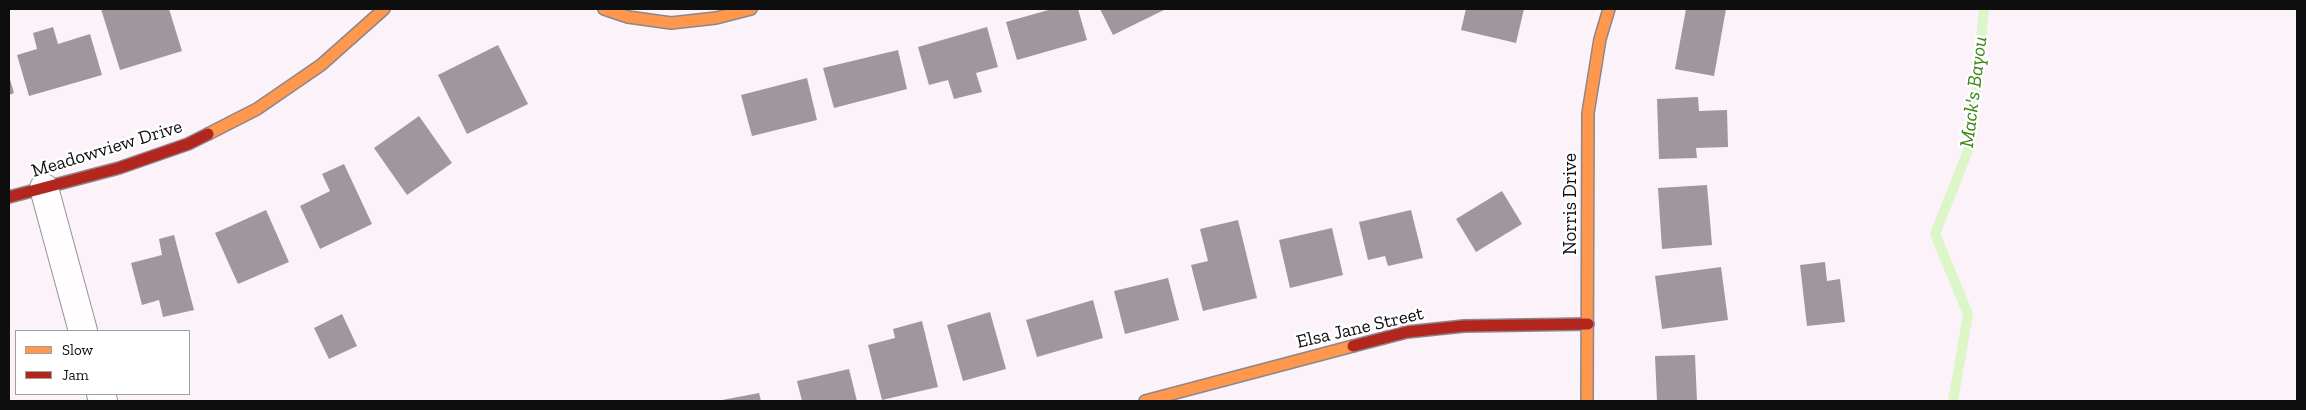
<!DOCTYPE html>
<style>
body{margin:0}
#map{position:relative;width:2306px;height:410px;overflow:hidden;background:#fcf2fa;font-family:"Zilla Slab",serif}
canvas{display:block}
.frame{position:absolute;inset:0;border:10px solid #0e0e0e;pointer-events:none}
.legend{position:absolute;left:15px;top:330px;width:175px;height:65px;box-sizing:border-box;background:#fff;border:1px solid #9f9f9f;margin:0;padding:6px 9px;list-style:none;font-size:15px;color:#0e0e0e}
.legend li{display:flex;align-items:center;gap:10px;height:25px}
.legend b{width:25px;border:1px solid #9f9f9f}
</style>
<div id="map">
<canvas width="2306" height="410"></canvas>
<div class="frame"></div>
<ul class="legend">
<li><b style="height:6px;background:#ff974d"></b>Slow</li>
<li><b style="height:6px;background:#b3261e"></b>Jam</li>
</ul>
</div>
<script>
const context = document.querySelector('canvas').getContext('2d');
context.lineJoin = 'round';
function toPath(rows) {
  const path = new Path2D();
  for (const r of rows) {
    path.moveTo(r[0], r[1]);
    for (let i = 2; i < r.length; i += 2) path.lineTo(r[i], r[i + 1]);
  }
  return path;
}
function trace(path, color, width, dash) {
  context.strokeStyle = color;
  context.lineWidth = width;
  context.lineCap = dash ? 'butt' : 'round';
  context.setLineDash(dash || []);
  context.stroke(path);
}
function paint(path, color) {
  context.fillStyle = color;
  context.fill(path, 'evenodd');
}
function label(font, color, halo, rows, align = 'center') {
  context.font = font + ' "Zilla Slab",serif';
  context.lineWidth = 5;
  context.setLineDash([]);
  context.textBaseline = 'middle';
  context.strokeStyle = halo;
  context.fillStyle = color;
  for (const [text, x, y, turn = 0] of rows) {
    context.save();
    context.translate(x, y);
    context.rotate((+turn || 0) * Math.PI / 180);
    context.textAlign = isNaN(turn) ? turn : align;
    if (halo) context.strokeText(text, 0, 0);
    context.fillText(text, 0, 0);
    context.restore();
  }
}
const stream = toPath([
 [1953,401,1968,314,1935,234,1971,143,1984,9]
]);
const building = toPath([
 [101,9,169,9,182,51,120,70],
 [1052,9,1078,9,1087,40,1017,60,1006,22],
 [1100,9,1166,9,1113,35],
 [1466,9,1524,9,1516,43,1461,30],
 [1686,9,1726,9,1714,76,1675,69],
 [53,27,58,44,90,34,102,75,29,96,17,55,37,49,33,33],
 [987,27,998,67,976,73,982,92,954,99,948,80,929,85,918,47],
 [498,45,528,104,467,134,438,75],
 [898,50,907,89,834,108,823,68],
 [9,76,14,93,9,95],
 [807,78,817,120,752,136,741,95],
 [1698,97,1699,111,1727,110,1728,147,1696,148,1697,158,1659,159,1657,99],
 [419,116,452,163,407,195,374,148],
 [344,164,372,224,320,249,300,206,330,191,322,174],
 [1707,185,1712,245,1662,249,1658,188],
 [1502,191,1522,224,1476,252,1456,219],
 [266,210,289,262,238,284,215,233],
 [1411,210,1423,258,1388,266,1385,256,1368,260,1359,222],
 [1238,220,1257,298,1203,311,1191,265,1208,261,1200,229],
 [1332,228,1343,275,1290,288,1279,240],
 [174,235,194,310,163,317,159,300,142,305,131,263,162,255,159,239],
 [1825,262,1827,281,1840,279,1845,322,1807,326,1800,265],
 [1721,267,1728,320,1662,329,1655,276],
 [1168,278,1179,320,1125,334,1114,291],
 [1093,300,1103,338,1037,357,1026,320],
 [990,312,1006,369,963,381,947,325],
 [342,314,357,346,329,359,314,328],
 [922,321,938,387,882,400,868,345,895,338,893,329],
 [1695,355,1697,401,1657,401,1655,356],
 [849,369,857,401,802,401,797,381],
 [759,393,761,401,722,401,722,400]
]);
const street = toPath([
 [44,188,83,331],
 [101,394,103,401]
]);
const slow = toPath([
 [604,9,628,17,671,23,716,18,751,9],
 [208,134,257,109,321,65,384,9],
 [1145,401,1353,346],
 [1587,401,1588,113,1600,39,1609,9]
]);
const jam = toPath([
 [9,197,119,168,188,144,208,134],
 [1353,346,1407,332,1464,326,1588,324]
]);
const streetNames = [
 ["Meadowview Drive",107,149,-17],
 ["Norris Drive",1571,204,-90],
 ["Elsa Jane Street",1360,328,-13]
];
const waterNames = [
 ["Mack's Bayou",1974,92,-83]
];
trace(stream, '#dcf6c8', 10);
paint(building, '#9e989e');
trace(street, '#959194', 30);
trace(slow, '#8c878b', 14);
trace(jam, '#8c878b', 14);
trace(street, '#fffdfe', 28);
trace(slow, '#ff974d', 11);
trace(jam, '#b3261e', 11);
label('19px', '#0e0e0e', '#fff', streetNames);
label('italic 20px', '#3a8613', '#fff', waterNames);
</script>
